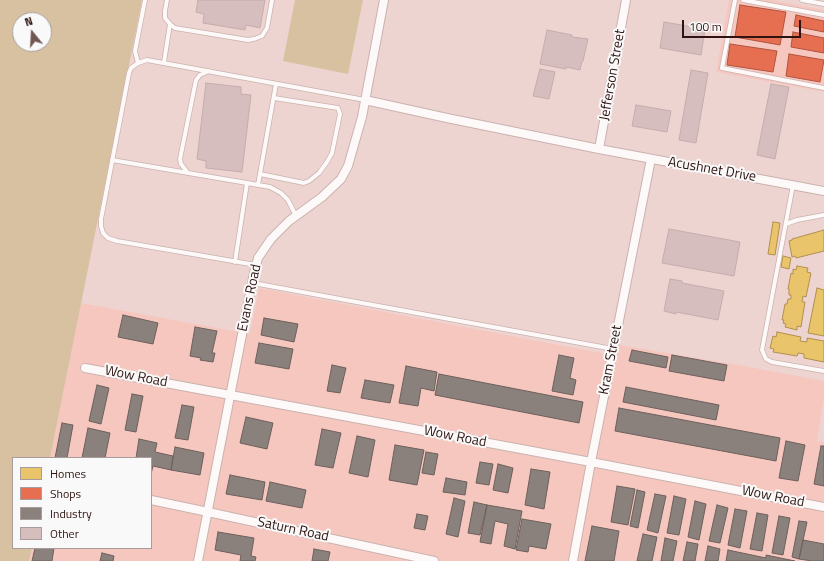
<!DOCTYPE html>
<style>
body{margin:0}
#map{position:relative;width:824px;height:561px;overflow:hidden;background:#edd4d1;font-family:"Titillium Web",sans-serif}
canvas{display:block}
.legend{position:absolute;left:12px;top:457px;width:140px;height:92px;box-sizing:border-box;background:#f9f9f9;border:1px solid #a89d9c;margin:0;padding:5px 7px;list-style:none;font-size:12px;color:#2e1310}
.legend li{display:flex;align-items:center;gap:8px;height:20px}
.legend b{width:20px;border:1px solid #a89d9c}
.north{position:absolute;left:12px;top:12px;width:40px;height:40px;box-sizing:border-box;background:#f9f9f9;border:1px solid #a89d9c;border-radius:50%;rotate:342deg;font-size:11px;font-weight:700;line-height:16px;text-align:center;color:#2e1310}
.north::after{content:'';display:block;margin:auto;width:14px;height:18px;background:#715754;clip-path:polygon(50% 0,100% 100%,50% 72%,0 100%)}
.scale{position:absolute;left:682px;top:20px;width:119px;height:18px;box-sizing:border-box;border:2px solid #2e1310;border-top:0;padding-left:5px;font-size:12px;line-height:14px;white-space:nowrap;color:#2e1310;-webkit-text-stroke:3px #f9f9f9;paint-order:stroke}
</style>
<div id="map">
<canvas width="824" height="561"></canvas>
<ul class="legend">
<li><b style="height:11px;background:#e9c46a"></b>Homes</li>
<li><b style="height:11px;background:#e76f51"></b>Shops</li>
<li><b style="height:11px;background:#8a817c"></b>Industry</li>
<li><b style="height:11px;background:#d6bdbe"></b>Other</li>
</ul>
<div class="north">N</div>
<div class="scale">100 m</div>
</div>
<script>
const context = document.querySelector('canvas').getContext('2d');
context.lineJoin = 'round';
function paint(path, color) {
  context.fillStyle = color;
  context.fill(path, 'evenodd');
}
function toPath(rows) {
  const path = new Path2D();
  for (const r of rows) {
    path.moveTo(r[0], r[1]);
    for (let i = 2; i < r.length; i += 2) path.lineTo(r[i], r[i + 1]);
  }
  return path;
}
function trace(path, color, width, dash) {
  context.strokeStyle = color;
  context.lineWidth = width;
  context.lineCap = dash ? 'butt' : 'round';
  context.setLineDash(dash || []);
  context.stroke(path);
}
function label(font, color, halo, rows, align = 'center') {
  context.font = font + ' "Titillium Web",sans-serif';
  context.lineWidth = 4;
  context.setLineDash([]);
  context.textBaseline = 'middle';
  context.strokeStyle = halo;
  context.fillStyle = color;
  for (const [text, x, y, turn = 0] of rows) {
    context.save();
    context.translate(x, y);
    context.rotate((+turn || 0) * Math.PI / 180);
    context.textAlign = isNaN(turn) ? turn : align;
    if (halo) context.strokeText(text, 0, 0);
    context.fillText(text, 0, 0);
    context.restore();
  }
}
const built = toPath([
 [729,0,772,0,824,10,824,92,716,72],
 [259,288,617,356,620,345,744,366,824,381,824,398,817,441,824,442,824,561,29,561,32,548,151,548,151,458,50,458,81,303,250,334]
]);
const green = toPath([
 [0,0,142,0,50,458,13,458,13,548,32,548,29,561,0,561],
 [20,20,44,20,44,44,20,44],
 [295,0,363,0,348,74,283,61]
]);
const homes = toPath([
 [773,222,780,223,775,255,768,254,773,222],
 [824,230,824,251,796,258,795,256,792,257,789,241,792,240,792,239,824,230],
 [783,256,791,258,789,269,781,267,783,256],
 [797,266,808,268,807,272,811,273,806,297,803,296,802,302,805,302,801,327,797,326,797,330,785,327,786,324,783,323,784,320,782,320,785,304,787,304,788,299,791,299,791,295,789,295,789,289,788,289,791,273,793,274,793,269,796,270,797,266],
 [817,288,824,290,824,336,808,333,817,288],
 [777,332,801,337,800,341,807,342,807,338,824,341,824,362,804,358,804,354,798,353,797,356,773,352,774,349,770,348,773,336,776,337,777,332]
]);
const shops = toPath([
 [740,5,786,12,780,45,735,37,740,5],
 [796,15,824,21,824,32,794,26,796,15],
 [793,32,824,38,824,53,791,47,793,32],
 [730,44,777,51,773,72,727,65,730,44],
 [789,54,824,60,820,82,786,76,789,54]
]);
const industry = toPath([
 [123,315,158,323,153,344,118,337,123,315],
 [264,318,298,324,294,342,261,335,264,318],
 [195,327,217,331,212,353,215,353,213,362,200,360,201,358,190,356,195,327],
 [259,343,293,349,289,369,255,363,259,343],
 [632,350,668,357,666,368,629,361,632,350],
 [559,355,574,358,570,378,576,380,573,395,552,391,559,355],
 [672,355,727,365,724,381,669,371,672,355],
 [332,365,346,368,340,393,327,391,332,365],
 [406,366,437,372,434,391,421,388,418,406,399,403,406,366],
 [439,374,583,402,579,423,435,395,439,374],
 [365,380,394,385,390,403,361,398,365,380],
 [97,385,109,388,101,424,89,421,97,385],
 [626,387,719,405,716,420,623,402,626,387],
 [132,394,143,396,136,432,125,430,132,394],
 [182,405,194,407,188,440,175,438,182,405],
 [619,408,780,438,776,461,615,431,619,408],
 [246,417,273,423,267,449,240,443,246,417],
 [62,423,73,425,67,458,55,458,62,423],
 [88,428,110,433,105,458,82,458,88,428],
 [322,429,341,433,333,468,315,465,322,429],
 [357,436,375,440,368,477,349,473,357,436],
 [139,439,157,443,155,452,173,456,171,470,153,466,151,474,151,458,136,458,139,439],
 [786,441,805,445,798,481,779,478,786,441],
 [395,445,424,450,417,485,389,480,395,445],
 [821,446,824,446,824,486,814,484,821,446],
 [175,447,204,453,200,475,171,470,175,447],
 [426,452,438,454,434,475,422,473,426,452],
 [480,462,493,464,489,485,476,483,480,462],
 [498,464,513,468,508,493,493,490,498,464],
 [531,469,550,472,544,509,525,505,531,469],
 [230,475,265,482,262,500,226,494,230,475],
 [446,478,467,482,465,495,443,492,446,478],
 [270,482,306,490,302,508,266,501,270,482],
 [617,486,635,489,628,525,611,522,617,486],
 [637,490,645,492,638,528,630,526,637,490],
 [655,494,666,496,658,533,647,530,655,494],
 [674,496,686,499,679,535,667,533,674,496],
 [454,498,465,501,458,537,446,534,454,498],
 [695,501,706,504,699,540,688,537,695,501],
 [474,502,487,505,480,535,468,533,474,502],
 [487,505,522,511,515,549,504,546,508,524,495,521,491,544,480,542,487,505],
 [717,505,728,508,720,543,709,541,717,505],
 [735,509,747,511,740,548,728,545,735,509],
 [757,513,768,515,762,551,750,549,757,513],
 [417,514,428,516,425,530,414,528,417,514],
 [779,516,790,518,783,555,772,553,779,516],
 [522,519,551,524,546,549,529,546,528,552,516,550,522,519],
 [799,521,807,522,799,559,792,557,799,521],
 [592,526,619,531,614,561,585,561,592,526],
 [218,532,254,538,251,556,256,557,255,561,240,561,241,555,215,550,218,532],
 [643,534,657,537,652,561,637,561,643,534],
 [665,538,677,541,673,561,661,561,665,538],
 [803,540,824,544,824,561,812,561,799,559,803,540],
 [687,542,698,544,695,561,683,561,687,542],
 [708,546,720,549,718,561,705,561,708,546],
 [35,548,54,548,52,561,32,561,35,548],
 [314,549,330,552,328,561,312,561,314,549],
 [728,550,766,558,766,555,795,561,726,561,728,550],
 [102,553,114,556,113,561,100,561,102,553]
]);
const building = toPath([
 [198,0,265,0,260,28,246,25,245,30,203,23,204,14,196,12,198,0],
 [664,22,705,29,701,55,660,48,664,22],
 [547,30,572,35,572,37,588,39,583,61,582,61,580,70,566,67,566,69,540,64,547,30],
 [540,69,555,72,549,99,533,96,540,69],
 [691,70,708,73,696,143,679,140,691,70],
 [206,83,241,87,241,94,251,95,242,172,206,168,206,161,197,159,206,83],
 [771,84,789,87,775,159,757,155,771,84],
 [636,105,671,111,667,132,632,126,636,105],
 [669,229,740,242,734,276,662,263,669,229],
 [670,279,682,281,682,283,724,291,718,320,676,312,676,314,664,311,670,279]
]);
const service = toPath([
 [167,0,165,11,165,18,170,24,175,28,248,40,254,39,262,36,267,28,272,0],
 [735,0,722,68,824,88],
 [743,0,824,15],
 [802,0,824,4],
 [164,62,170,24],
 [138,63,135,51,145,0],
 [112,160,247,183,270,187,281,193,288,200,296,216],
 [188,173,181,164,180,159,196,80,200,75,209,71],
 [260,174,304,183,309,181,319,173,327,162,332,153,340,114,338,108,274,98],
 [258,185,276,84],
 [793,185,762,350,766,359,772,362,824,371],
 [786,224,797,220,824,215],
 [235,262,247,183],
 [256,265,117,241,108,238,103,233,101,226,101,219,129,73,131,68,138,63,147,60,365,100],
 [253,283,613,349]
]);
const minor = toPath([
 [365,100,447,118,599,149,824,191],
 [599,149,626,0],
 [85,368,591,462,824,507],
 [151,500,208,512,434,561],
 [198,561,254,273,258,258,271,239,289,221,322,197,341,179,348,166,362,117,384,0],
 [573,561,591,462,651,159]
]);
const streetNames = [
 ["Jefferson Street",613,75,-80],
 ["Acushnet Drive",712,170,10],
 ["Evans Road",250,298,-78],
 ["Kram Street",611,360,-79],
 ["Wow Road",136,377,11],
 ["Wow Road",455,437,11],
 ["Wow Road",773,497,11],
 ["Saturn Road",293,530,12]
];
paint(built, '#f6c7bf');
paint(green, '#d8c1a1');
paint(homes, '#e9c46a');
trace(homes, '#b18f4f', 1);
paint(shops, '#e76f51');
trace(shops, '#b0533e', 1);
paint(industry, '#8a817c');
trace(industry, '#6e605c', 1);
paint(building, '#d6bdbe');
trace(building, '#c5acad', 1);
trace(service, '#cbb2af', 5.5);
trace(minor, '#cbb2af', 10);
trace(service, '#fcf9f8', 4);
trace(minor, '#fcf9f8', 8);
label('14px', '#2e1310', '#f9f9f9', streetNames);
</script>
